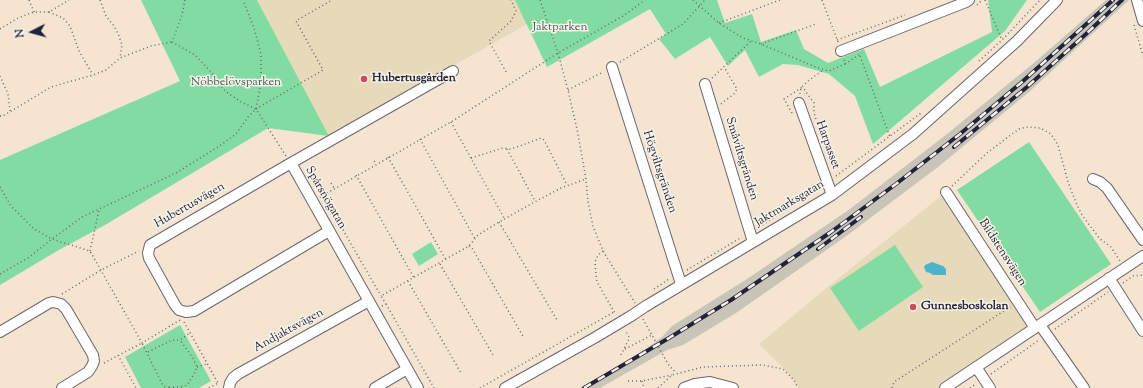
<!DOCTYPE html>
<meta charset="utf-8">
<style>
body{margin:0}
#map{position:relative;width:1143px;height:388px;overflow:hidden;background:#f5e5d0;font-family:"Sorts Mill Goudy",serif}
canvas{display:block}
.north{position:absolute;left:12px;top:12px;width:40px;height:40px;-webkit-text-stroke:3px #f7f3e8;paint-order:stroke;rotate:264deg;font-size:11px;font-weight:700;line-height:16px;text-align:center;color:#22223b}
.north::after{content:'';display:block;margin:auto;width:14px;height:18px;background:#22223b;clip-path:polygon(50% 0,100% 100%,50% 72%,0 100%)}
</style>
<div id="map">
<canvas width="1143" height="388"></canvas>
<div class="north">N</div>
</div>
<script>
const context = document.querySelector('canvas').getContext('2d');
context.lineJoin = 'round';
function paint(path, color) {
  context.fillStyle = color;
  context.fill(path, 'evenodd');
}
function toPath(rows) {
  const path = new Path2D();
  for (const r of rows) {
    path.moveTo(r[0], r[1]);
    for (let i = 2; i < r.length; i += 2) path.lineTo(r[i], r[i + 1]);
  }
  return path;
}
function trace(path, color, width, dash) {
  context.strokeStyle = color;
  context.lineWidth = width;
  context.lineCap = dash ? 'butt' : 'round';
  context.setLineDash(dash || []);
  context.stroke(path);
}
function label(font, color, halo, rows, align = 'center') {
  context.font = font + ' "Sorts Mill Goudy",serif';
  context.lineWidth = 3;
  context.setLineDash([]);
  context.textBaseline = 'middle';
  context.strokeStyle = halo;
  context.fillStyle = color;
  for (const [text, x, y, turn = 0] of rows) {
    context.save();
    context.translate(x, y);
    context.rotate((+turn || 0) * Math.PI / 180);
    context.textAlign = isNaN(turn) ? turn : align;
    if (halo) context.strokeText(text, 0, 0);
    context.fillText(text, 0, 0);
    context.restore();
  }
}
const built = toPath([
 [257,0,518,0,529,23,329,136],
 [946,192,1035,328,945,388,798,388,789,374,759,344,829,286]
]);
const industrial = toPath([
 [1106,0,1129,0,1029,92,938,167,845,237,736,313,683,345,667,350,600,388,580,388,639,354,662,337,672,326,747,279,850,209,947,134,1035,62]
]);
const green = toPath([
 [141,0,257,0,329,136,268,128,105,225,57,251,0,285,0,160,180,81],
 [515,0,717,0,725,23,752,14,761,42,796,30,804,49,828,63,864,49,880,87,992,32,988,0,1027,0,1005,31,873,144,855,96,829,74,798,65,783,64,759,77,745,50,728,66,710,37,675,59,659,39,666,34,650,9,547,67],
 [1029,142,1111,264,1040,312,957,190],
 [431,242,438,254,419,266,412,254],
 [895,245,923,287,859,331,830,288],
 [180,325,211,381,199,388,141,388,125,357]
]);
const water = toPath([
 [932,262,943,266,946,269,946,275,933,275,930,273,926,272,924,267,925,265]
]);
const path = toPath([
 [29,0,34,12],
 [100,0,106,16,114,26,119,36,122,45,120,58],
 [185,0,182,15,172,42,195,55,211,72,225,91,241,102,256,109,286,156],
 [540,0,558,53,568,90,577,129,586,179,588,202,593,226,603,251,635,303],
 [693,0,719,23,743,38,761,44,818,68,829,71,845,64,844,59],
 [822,0,838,42],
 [985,0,1002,40],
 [977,5,982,0],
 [49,12,63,18,70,26,79,51,93,75],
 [719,23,780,0],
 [1134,25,1143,56],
 [0,29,18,18,34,12,49,12,69,0],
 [837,40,905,15],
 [761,44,816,24],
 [860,56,890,137],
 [979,61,1002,40,1040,0],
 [620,62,683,24,705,0],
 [845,64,862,53],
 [506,72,489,41,511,21,516,11,511,0],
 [0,76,8,94,10,111],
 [712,78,751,41],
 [568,90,603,72],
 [800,94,801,88,808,81,823,70],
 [721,104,735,93,737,89,724,67],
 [256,109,323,70,296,21,332,0],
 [792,113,784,99,801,88,804,89,814,103,814,113,823,140],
 [0,116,3,116,51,87,93,75,106,70,120,58,151,46,172,42],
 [451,122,504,218],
 [420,139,475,239],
 [507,149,535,201],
 [388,157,446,260],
 [471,158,503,148,510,149,520,146,541,138,544,140,567,185],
 [374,161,376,164],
 [356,175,414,278],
 [836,176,921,113],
 [331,183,334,188],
 [952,186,987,153,1012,134,1019,129,1026,127,1040,128,1051,134,1058,145,1068,182,1077,205,1082,215,1100,239,1111,247,1120,261],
 [0,187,11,206,34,229,52,239,90,251,142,343,180,320],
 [323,195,381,296],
 [320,197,451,122,558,53,623,16,645,0],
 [499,222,557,320],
 [759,227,820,188],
 [469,246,472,248,524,338],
 [90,251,99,210],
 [603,251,598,255,595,262,596,275,597,282,616,315],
 [440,264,493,355],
 [687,270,742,237],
 [0,274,28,258,52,239,82,217,176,173,218,147,236,134,248,117,256,109,261,83,261,54,254,28,243,0],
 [408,281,461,373],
 [1123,283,1133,276,1143,275],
 [654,289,669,279],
 [62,294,101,270,139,251],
 [386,304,434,388],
 [382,306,386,304,381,296,469,246,478,235,499,222,531,204,561,188,586,179],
 [643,319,668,364,676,373],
 [184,322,218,383],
 [1055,329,1108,292],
 [625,349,652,335],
 [148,352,172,340,180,340,190,333],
 [118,355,136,388],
 [621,355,629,339,629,337,625,330],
 [104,363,142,343,163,386,169,388],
 [197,367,206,364],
 [991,374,1039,340],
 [628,381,642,381,672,375],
 [642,381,644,388],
 [169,387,180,387,187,385,194,374,197,367,193,358,180,340],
 [209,388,218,383],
 [480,388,614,312],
 [658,388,672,375,703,367,763,365,783,369,794,380,798,388],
 [892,388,894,382,1010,307],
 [970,388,976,384]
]);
const minor = toPath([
 [1137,0,1143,21],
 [841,51,966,2,969,0],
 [612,67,681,284],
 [705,84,753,242],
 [799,103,832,195],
 [291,163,150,245,148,253,149,258,175,305,179,310,186,312,194,311,329,231],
 [1093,179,1100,182,1107,188,1143,240],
 [946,192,1035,328],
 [1109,278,1143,331],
 [646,306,832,195,913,134,1017,41,1057,0],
 [1040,325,1084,388],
 [0,332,49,303,53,302,61,304,66,309,93,355,94,361,92,366,88,372,62,388],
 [976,367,990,388],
 [229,388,230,383,233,378,238,374,369,301],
 [375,388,407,369],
 [418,388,291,163,453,71],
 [505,388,596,337,631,316],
 [684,388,695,384,710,382,733,388],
 [945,388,1143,256]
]);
const rail = toPath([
 [954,147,1027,87,1086,34,1122,0],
 [818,249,861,217],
 [584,388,669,338,731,300,831,232,896,184,960,134,1022,82,1113,0]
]);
const minorBridge = toPath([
 [631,316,646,306]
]);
const markers = [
 [364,79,4,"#d1495b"],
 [913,307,4,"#d1495b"]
];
const parkNames = [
 ["Jaktparken",560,28],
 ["Nöbbelövsparken",236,83]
];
const poiNames = [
 ["Hubertusgården",372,79],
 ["Gunnesboskolan",921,307]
];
const streetNames = [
 ["Harpasset",827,145,70],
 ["Småviltsgränden",741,159,73],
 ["Högviltsgränden",659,172,72],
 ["Spårsnögatan",325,198,60],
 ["Jaktmarksgatan",790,204,-31],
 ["Hubertusvägen",190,206,-30],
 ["Bildstensvägen",1002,253,57],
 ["Andjaktsvägen",289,331,-29]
];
paint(built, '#e7daba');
paint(industrial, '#c8c4b8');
paint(green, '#82dca2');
paint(water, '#4cb5cb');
trace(minor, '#6c666f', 12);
trace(path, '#6c666f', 1.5, [1, 3]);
trace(minor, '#fff', 10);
trace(rail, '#22223b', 4);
trace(rail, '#f7f3e8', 2.5, [8]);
trace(minorBridge, '#6c666f', 12, []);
trace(minorBridge, '#fff', 10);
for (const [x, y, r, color] of markers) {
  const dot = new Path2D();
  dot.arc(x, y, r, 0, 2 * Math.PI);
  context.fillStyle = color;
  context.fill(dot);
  trace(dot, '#f7f3e8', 1.5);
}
label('12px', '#3f5a5a', '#f7f3e8', parkNames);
label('bold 12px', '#22223b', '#f7f3e8', poiNames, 'left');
label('12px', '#22223b', '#f7f3e8', streetNames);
</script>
